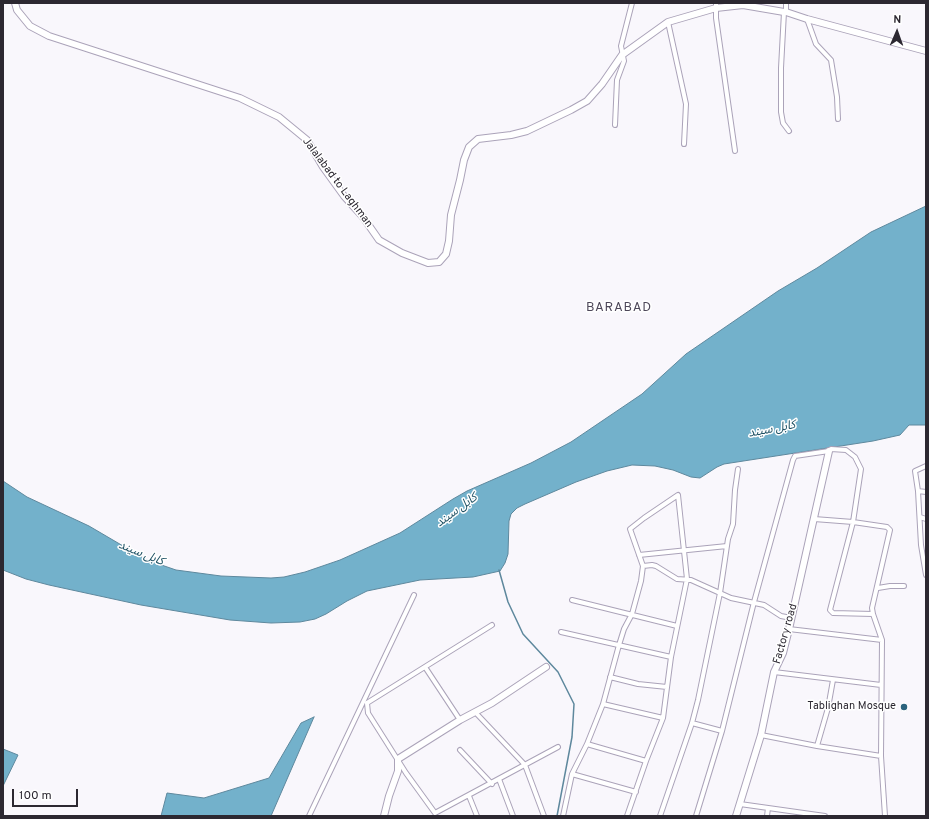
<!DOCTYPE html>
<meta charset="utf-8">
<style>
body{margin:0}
#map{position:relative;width:929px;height:819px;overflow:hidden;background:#f9f7fc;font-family:Overpass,sans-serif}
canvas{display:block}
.frame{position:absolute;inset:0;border:4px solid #2c2831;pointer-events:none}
.north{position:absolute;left:877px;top:12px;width:40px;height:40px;-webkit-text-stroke:3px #fff;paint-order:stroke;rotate:2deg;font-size:11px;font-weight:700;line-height:16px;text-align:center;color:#2c2831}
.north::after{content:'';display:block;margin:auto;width:14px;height:18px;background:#2c2831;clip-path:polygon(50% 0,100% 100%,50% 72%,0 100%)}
.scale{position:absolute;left:12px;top:789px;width:66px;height:18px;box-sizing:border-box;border:2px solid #2c2831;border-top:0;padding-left:5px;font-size:12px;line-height:14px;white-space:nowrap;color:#2c2831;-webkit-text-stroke:3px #fff;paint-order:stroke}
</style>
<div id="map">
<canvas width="929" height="819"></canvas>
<div class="frame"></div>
<div class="north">N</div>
<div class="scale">100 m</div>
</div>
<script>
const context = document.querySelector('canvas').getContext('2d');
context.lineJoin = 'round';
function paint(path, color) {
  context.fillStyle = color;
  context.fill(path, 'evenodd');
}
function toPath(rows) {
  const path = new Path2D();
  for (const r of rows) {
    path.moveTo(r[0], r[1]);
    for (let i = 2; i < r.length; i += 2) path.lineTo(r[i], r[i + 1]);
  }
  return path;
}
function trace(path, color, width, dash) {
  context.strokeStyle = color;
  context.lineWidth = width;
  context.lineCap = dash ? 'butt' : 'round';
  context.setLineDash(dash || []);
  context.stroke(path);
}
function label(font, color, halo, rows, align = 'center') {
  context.font = font + ' Overpass,"Noto Sans Arabic",sans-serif';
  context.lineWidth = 3;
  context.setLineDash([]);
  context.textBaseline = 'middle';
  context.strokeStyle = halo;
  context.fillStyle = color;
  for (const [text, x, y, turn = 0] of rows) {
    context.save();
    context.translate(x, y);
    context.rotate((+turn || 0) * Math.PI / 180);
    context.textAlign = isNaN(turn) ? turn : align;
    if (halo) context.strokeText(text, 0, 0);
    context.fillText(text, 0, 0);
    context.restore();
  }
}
const water = toPath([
 [926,206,926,425,909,425,900,435,873,441,724,464,717,467,700,478,691,477,673,470,655,466,632,465,607,471,576,482,525,504,517,508,511,514,509,521,508,554,505,563,500,571,473,577,420,580,367,591,347,601,326,614,315,619,300,622,271,623,230,620,141,605,49,585,26,579,3,570,3,481,27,497,89,526,147,560,176,570,221,576,271,578,284,577,305,572,340,560,400,533,453,499,467,491,531,463,571,442,642,394,686,354,778,291,817,268,871,232,926,206],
 [314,717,271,816,161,816,167,793,204,798,269,778,301,723,314,717],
 [3,749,18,755,3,786,3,749]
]);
const stream = toPath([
 [499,570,508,602,523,634,558,672,574,704,572,737,557,816]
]);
const street = toPath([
 [716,3,716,18,735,151],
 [786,3,786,12],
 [784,12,781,68,781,112,783,123,789,131],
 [807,19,816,44,831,60,837,97,838,119],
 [668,22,686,104,684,144],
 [615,125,617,80,624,61,621,46,632,3],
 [926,466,915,471,918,491,921,545,926,575],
 [918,491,926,492],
 [920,517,926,519],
 [814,519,853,522,887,527,890,530,872,608,873,614,882,640,881,756,885,816],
 [639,555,727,546],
 [643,566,652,565,656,566,677,579,691,580,731,598,764,605,781,616,791,618],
 [878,588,890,586,904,586],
 [572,600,677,626],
 [492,625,367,703,368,713,406,773,435,813,558,747],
 [789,629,882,640],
 [561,632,671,657],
 [425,667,460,720],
 [774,672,881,685],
 [610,677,638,684,667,687],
 [603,704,663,718],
 [475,712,525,765,544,816],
 [692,723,722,731],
 [761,735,817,746,881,756],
 [587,744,646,761],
 [817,746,828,708,833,680],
 [460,750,492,784],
 [572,774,636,792],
 [499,779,513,816],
 [469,796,477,816],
 [740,804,825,816],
 [309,816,414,595],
 [563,816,572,774,587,744,603,704,619,645,624,629,632,614,641,581,643,566,630,529,644,518,678,495,687,579,671,657,663,718,646,761,627,816],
 [660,816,692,723,698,700,720,593,728,539,733,524,735,490,738,469],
 [696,816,722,731,754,602,793,460,795,456,829,451,831,449,846,450,855,457,861,469,853,522,830,610,833,613,873,614],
 [767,816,768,808]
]);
const secondary = toPath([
 [15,3,17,10,30,26,49,36,240,98,279,117,307,140,323,167,344,196,363,217,379,240,402,253,428,263,439,262,446,254,449,241,451,215,460,180,464,160,469,147,478,139,511,135,527,131,571,110,587,101,602,84,622,55,668,22,716,8,743,5,784,12,786,12,807,19,926,51],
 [384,816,389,796,398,771,398,759,460,720,492,703,546,667],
 [736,816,761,735,774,672,783,653,789,629,829,451]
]);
const markers = [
 [904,707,4,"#2b637d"]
];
const streetNames = [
 ["Jalalabad to Laghman",337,183,53],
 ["Factory road",786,634,-74]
];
const poiNames = [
 ["Tablighan Mosque",896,707]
];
const waterNames = [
 ["کابل سيند",772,430,-11],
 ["کابل سيند",457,511,-36],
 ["کابل سيند",141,554,22]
];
const quarterNames = [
 ["BARABAD",619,308]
];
paint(water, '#73b1cb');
trace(water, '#5e889d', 1);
trace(stream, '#5e889d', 1.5);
trace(street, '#aba3b9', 6);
trace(secondary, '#aba3b9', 8);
trace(street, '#fff', 4);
trace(secondary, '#fff', 6);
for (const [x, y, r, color] of markers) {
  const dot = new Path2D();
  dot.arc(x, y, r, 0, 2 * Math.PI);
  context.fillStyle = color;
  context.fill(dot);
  trace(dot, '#fff', 1.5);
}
label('11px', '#2c2831', '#fff', streetNames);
label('11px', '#2c2831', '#fff', poiNames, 'right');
label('italic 12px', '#1d5063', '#fff', waterNames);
context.letterSpacing = '1px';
label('13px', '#4d4759', '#fff', quarterNames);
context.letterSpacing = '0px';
</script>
